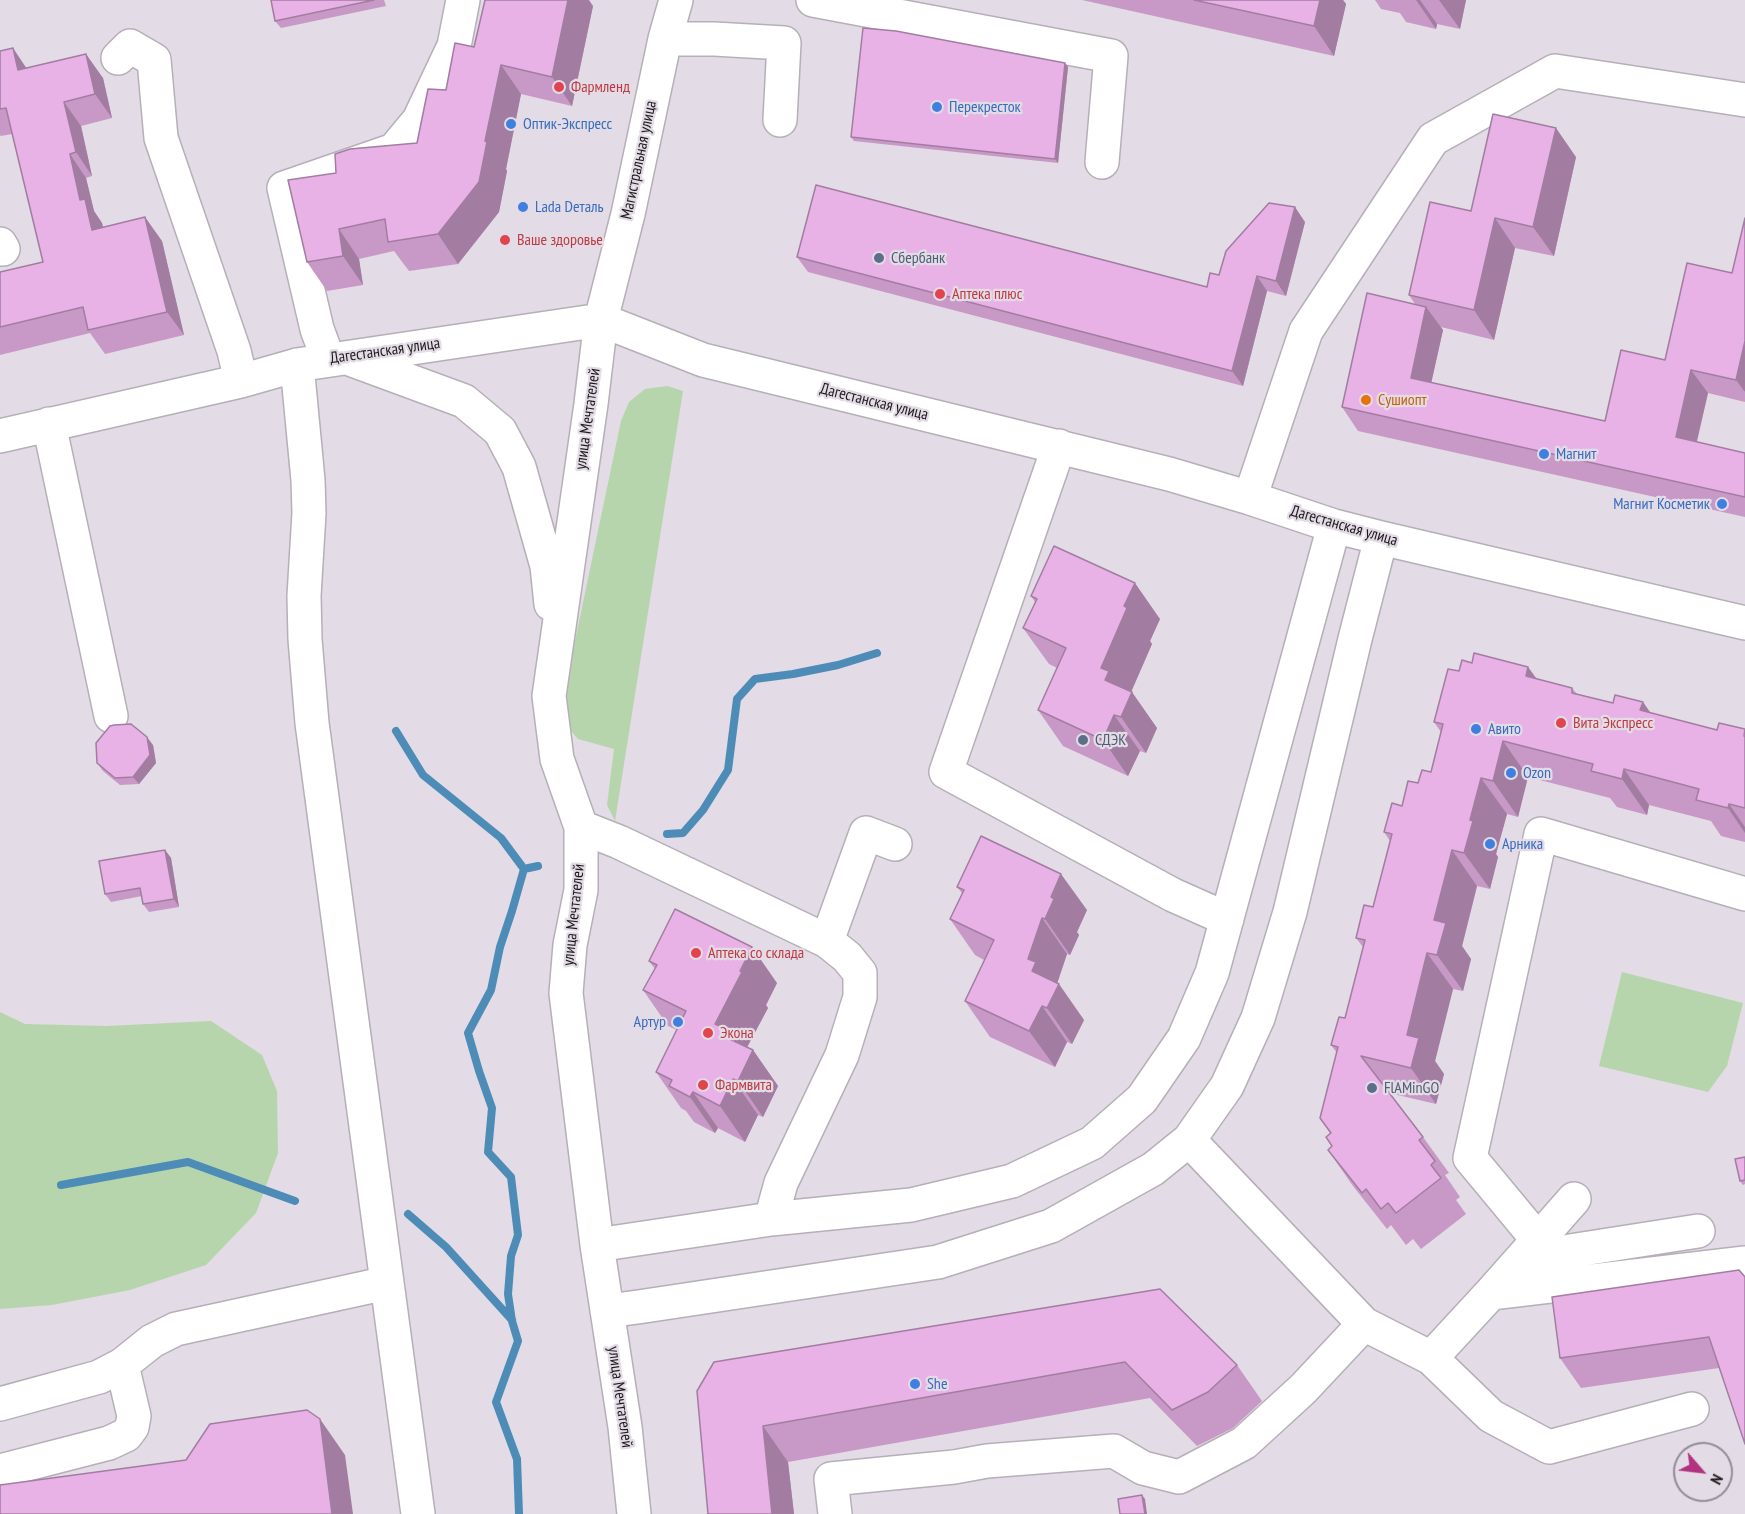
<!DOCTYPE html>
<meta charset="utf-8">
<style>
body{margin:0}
#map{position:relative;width:1745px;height:1514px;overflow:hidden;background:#e3dbe5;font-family:"PT Sans Narrow",sans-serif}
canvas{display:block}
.north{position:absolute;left:1673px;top:1442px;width:60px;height:60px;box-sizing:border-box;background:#e3dbe5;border:2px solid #938d95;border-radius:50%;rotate:118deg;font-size:16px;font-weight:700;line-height:24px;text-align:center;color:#1c191c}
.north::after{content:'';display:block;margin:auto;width:21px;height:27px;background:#b2327f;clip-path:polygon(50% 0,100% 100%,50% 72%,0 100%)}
</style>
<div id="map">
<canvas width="1745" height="1514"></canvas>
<div class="north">N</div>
</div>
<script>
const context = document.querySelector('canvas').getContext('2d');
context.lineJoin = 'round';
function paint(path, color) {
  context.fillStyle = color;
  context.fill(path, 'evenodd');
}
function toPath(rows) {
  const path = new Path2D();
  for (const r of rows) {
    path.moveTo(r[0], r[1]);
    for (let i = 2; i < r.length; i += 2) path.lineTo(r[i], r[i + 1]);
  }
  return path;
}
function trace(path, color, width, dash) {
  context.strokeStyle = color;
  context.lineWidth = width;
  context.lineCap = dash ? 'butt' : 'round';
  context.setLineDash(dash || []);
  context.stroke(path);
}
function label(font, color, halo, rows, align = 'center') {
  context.font = font + ' "PT Sans Narrow",sans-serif';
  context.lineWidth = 4.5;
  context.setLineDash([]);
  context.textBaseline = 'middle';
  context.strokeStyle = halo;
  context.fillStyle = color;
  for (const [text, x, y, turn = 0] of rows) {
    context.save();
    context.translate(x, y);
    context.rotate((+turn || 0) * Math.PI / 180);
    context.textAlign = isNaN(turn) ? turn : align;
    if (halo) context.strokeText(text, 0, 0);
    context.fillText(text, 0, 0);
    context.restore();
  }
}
const green = toPath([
 [667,386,683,391,615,821,607,805,614,749,578,739,563,722,562,703,621,421,629,402,645,389],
 [1622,972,1743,1003,1727,1066,1708,1092,1599,1066],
 [0,1012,25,1024,106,1026,211,1021,262,1055,277,1091,278,1153,256,1213,206,1265,130,1290,52,1305,0,1309]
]);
const stream = toPath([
 [396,731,423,775,501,838,524,869,512,911,500,947,491,990,468,1033,479,1071,492,1108,488,1152,511,1177,518,1235,511,1256,508,1294,512,1321,518,1341,496,1402,517,1459,519,1514],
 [667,834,683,833,703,810,728,770,737,699,755,679,793,674,838,665,877,653],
 [524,869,538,866],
 [61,1185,188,1162,295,1201],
 [408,1214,446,1247,512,1320]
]);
const minor = toPath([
 [813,0,1111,56,1102,162],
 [665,39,714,39,784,43,780,120],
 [118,58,130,46,154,60,161,138,234,351,241,381],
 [0,244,3,249,0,249],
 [328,359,317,329,284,188,394,150,419,120,454,46,463,0],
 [350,359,464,401,500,431,519,467,547,566,551,604],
 [297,365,308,480,309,513,304,596,305,639,312,723,418,1514],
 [49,424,111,716],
 [0,436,241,381,297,365,601,320,703,360,1169,474,1250,498,1334,526,1381,538,1745,623],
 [1059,446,946,772,1173,895,1227,919],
 [1250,498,1306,331,1433,139,1555,71,1745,100],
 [581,827,619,842,827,941,847,957,860,973,860,997,842,1055,781,1183,771,1219],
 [827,941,866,833,895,844],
 [1189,1140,1364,1324,1431,1358,1491,1416,1549,1447,1692,1409],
 [1538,1240,1574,1199],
 [597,1245,771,1219,911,1205,1012,1181,1092,1143,1142,1099,1184,1038,1212,973,1334,526],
 [1527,1288,1551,1260,1570,1251,1698,1231],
 [1491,1293,1538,1240,1470,1158,1541,834,1745,894],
 [607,1311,638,1307,938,1262,1051,1226,1153,1169,1189,1140,1227,1086,1258,1018,1290,912,1355,639,1381,538],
 [1431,1358,1491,1293,1745,1263],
 [0,1404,99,1377,122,1365,152,1341,176,1329,387,1283],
 [0,1471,109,1443,126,1435,132,1427,134,1416,122,1365],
 [634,1514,625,1427,597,1245,566,993,570,945,581,890,581,827,557,759,549,696,591,404,601,320,628,214,665,39,676,0],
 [835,1514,831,1479,954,1467,987,1461,1114,1451,1143,1468,1179,1477,1244,1443,1303,1389,1364,1324]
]);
const wall = toPath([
 [271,0,384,0,386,6,281,28,275,21],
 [1082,0,1343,0,1346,4,1334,56],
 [1375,0,1466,0,1460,29,1437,24,1436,29,1406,22,1400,13,1381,9],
 [593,6,572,106,521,94,506,169,507,171,499,212,458,264,409,271,394,251,359,259,363,285,327,291,307,262,336,173,417,143,446,90,474,47],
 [0,51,27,68,103,78,112,118,81,126,92,176,86,178,94,211,102,223,103,227,162,241,184,335,105,354,90,333,0,355,0,272,43,262,12,134,1,136,0,135],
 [1065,63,1068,67,1058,163,854,141,851,137],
 [1576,157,1554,256,1515,248,1494,340,1441,327,1443,330,1431,383,1605,421,1665,360,1732,273,1745,218,1745,402,1708,393,1697,442,1745,453,1745,517,1358,431,1342,407,1415,304,1409,295,1471,211],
 [1305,222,1286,296,1267,291,1243,386,808,272,797,257,1207,287,1219,275],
 [1031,596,1160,619,1150,641,1152,644,1131,692,1157,728,1146,753,1140,751,1128,776,1063,746,1038,710,1057,668,1049,664,1023,628,1035,602],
 [1472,663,1528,667,1537,679,1572,688,1577,694,1717,730,1745,729,1745,842,1721,836,1711,821,1649,805,1647,815,1617,807,1610,798,1528,777,1518,817,1507,814,1496,854,1498,857,1490,889,1477,886,1462,946,1471,959,1463,991,1453,989,1435,1061,1444,1074,1436,1104,1389,1093,1423,1137,1449,1173,1445,1175,1460,1197,1456,1200,1466,1214,1421,1249,1413,1239,1406,1245,1391,1225,1387,1229,1353,1186,1328,1150,1332,1146,1326,1137,1330,1133,1320,1118,1337,1053,1331,1045,1345,1018,1363,947,1356,938,1373,907,1390,841,1384,832,1418,783,1431,772,1441,732,1434,722,1459,671],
 [153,745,156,763,139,784,120,785,103,771,97,763],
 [165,850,171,858,179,907,149,912,143,904,142,896,111,902,105,894],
 [957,887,1087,910,1077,932,1079,935,1070,955,1067,954,1057,983,1084,1020,1072,1044,1067,1042,1055,1067,990,1037,965,1001,984,960,975,955,950,919,962,893],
 [649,961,777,983,766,1005,768,1008,747,1047,753,1050,778,1086,763,1117,758,1115,745,1142,718,1128,715,1133,694,1122,686,1111,681,1108,656,1072,677,1030,668,1026,643,990,655,969],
 [1745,1157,1745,1184,1743,1185,1740,1181],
 [1745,1277,1719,1368,1581,1388,1560,1358],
 [1160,1289,1237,1365,1262,1401,1233,1428,1197,1446,1150,1398,788,1462,794,1514,708,1514,697,1391]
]);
const shadedWall = toPath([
 [568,0,589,0,593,6,572,106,552,77],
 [1320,0,1343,0,1346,4,1334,56,1314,26],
 [1416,0,1420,0,1437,24,1436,29],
 [1439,0,1466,0,1460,29],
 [13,48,29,72,18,70],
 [86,54,103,78,112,118,95,94],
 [1065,63,1068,67,1058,163,1055,159],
 [501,65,521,94,506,169,507,171,499,212,458,264,438,234,485,141],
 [64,102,81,126,92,176,76,152],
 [1556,128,1576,157,1554,256,1533,227],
 [70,154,86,178,94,211,102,223,109,254,92,230,80,200],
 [1295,207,1305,222,1286,296,1276,281],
 [145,217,162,241,184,335,167,312],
 [1495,218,1515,248,1494,340,1474,310],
 [339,229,359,259,363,285,343,256],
 [1257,276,1267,291,1243,386,1232,371],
 [1426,307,1443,330,1427,402,1411,378],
 [1745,341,1745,392,1736,380],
 [1691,370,1708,393,1692,461,1676,437],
 [1135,583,1160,619,1150,641,1152,644,1128,699,1132,692,1157,728,1146,753,1121,717,1101,668,1124,606],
 [1528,667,1553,703,1526,676],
 [1643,702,1668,738,1640,710],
 [1114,715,1140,751,1128,776,1103,740],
 [147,737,153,745,156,763,139,784,133,777],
 [1503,741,1528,777,1518,817,1493,781],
 [1624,769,1649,805,1647,815,1622,779],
 [1481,778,1507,814,1496,854,1498,857,1490,889,1464,853,1470,820],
 [1729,804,1745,827,1745,833,1728,808],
 [165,850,171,858,179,907,174,899],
 [1452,850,1477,886,1462,946,1471,959,1463,991,1437,955,1434,920],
 [1061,874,1087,910,1077,932,1079,935,1070,955,1045,919,1051,897],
 [1042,918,1067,954,1055,990,1059,984,1084,1020,1072,1044,1047,1008,1028,959],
 [752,947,777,983,766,1005,768,1008,743,1055,753,1050,778,1086,763,1117,738,1081,721,1035,715,1024],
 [1427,953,1453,989,1435,1061,1444,1074,1436,1104,1411,1068,1407,1035],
 [1042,1006,1067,1042,1055,1067,1029,1031],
 [733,1079,758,1115,745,1142,720,1106],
 [693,1092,718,1128,715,1133,690,1097],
 [320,1419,345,1455,353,1514,332,1514],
 [763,1426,788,1462,794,1514,772,1514],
 [1142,1495,1145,1499,1147,1514,1145,1514]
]);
const building = toPath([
 [271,0,374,0,275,21,271,0],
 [485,0,568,0,552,77,501,65,485,141,487,142,479,182,438,234,388,242,385,219,339,229,343,256,307,262,288,180,336,173,335,154,350,149,417,143,428,89,446,90,455,43,474,47,485,0],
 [1194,0,1320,0,1314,26,1194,0],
 [863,28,896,31,1065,63,1055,159,851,137,863,28],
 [13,48,18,70,86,54,95,94,64,102,76,152,70,154,80,200,85,199,92,230,145,217,167,312,88,330,83,307,0,327,0,272,43,262,6,108,0,109,0,51,13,48],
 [1493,114,1556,128,1533,227,1495,218,1474,310,1409,295,1430,202,1471,211,1493,114],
 [816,185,1207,287,1210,273,1219,275,1226,251,1269,203,1295,207,1276,281,1257,276,1232,371,797,257,816,185],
 [1745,218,1745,341,1736,380,1691,370,1676,437,1745,453,1745,497,1342,407,1367,293,1426,307,1411,378,1605,421,1621,350,1665,360,1687,263,1732,273,1745,218],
 [1054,546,1135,583,1124,606,1127,608,1101,668,1109,671,1105,680,1132,692,1121,717,1114,715,1103,740,1038,710,1066,648,1023,628,1037,599,1031,596,1054,546],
 [1474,653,1528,667,1526,676,1572,688,1572,693,1613,703,1615,695,1643,702,1640,710,1717,730,1719,723,1745,729,1744,736,1745,737,1745,808,1729,804,1728,808,1696,800,1699,789,1624,769,1622,779,1591,771,1593,764,1503,741,1493,781,1481,778,1470,820,1473,821,1464,853,1452,850,1434,920,1446,923,1437,955,1427,953,1407,1035,1419,1038,1411,1068,1361,1056,1423,1137,1419,1140,1435,1161,1431,1165,1441,1178,1396,1213,1388,1203,1381,1209,1366,1189,1362,1193,1328,1150,1332,1146,1326,1137,1331,1133,1320,1118,1338,1047,1331,1045,1339,1017,1345,1018,1365,940,1356,938,1364,905,1373,907,1392,834,1384,832,1392,803,1402,806,1408,781,1418,783,1422,770,1431,772,1443,724,1434,722,1448,669,1459,671,1462,660,1472,663,1474,653],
 [131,724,147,737,150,755,133,777,115,778,97,763,96,743,110,726,114,725,131,724],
 [981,836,1061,874,1051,897,1054,899,1045,919,1042,918,1028,959,1036,962,1032,971,1059,984,1047,1008,1042,1006,1029,1031,965,1001,994,940,950,919,964,890,957,887,981,836],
 [165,850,174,899,143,904,140,888,105,894,99,861,165,850],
 [675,909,752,947,740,971,742,972,715,1024,724,1028,721,1035,753,1050,738,1081,733,1079,720,1106,693,1092,690,1097,669,1086,672,1080,656,1072,686,1011,643,990,657,965,649,961,675,909],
 [1745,1157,1745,1180,1740,1181,1735,1159,1745,1157],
 [1739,1270,1745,1277,1745,1444,1709,1337,1560,1358,1552,1297,1739,1270],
 [1160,1289,1237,1365,1208,1392,1172,1410,1125,1362,763,1426,772,1514,708,1514,697,1391,714,1362,1160,1289],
 [307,1410,320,1419,332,1514,0,1514,0,1485,186,1460,210,1424,307,1410],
 [1142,1495,1145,1514,1120,1514,1118,1499,1142,1495]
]);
const markers = [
 [559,87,6,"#e0444e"],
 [937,107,6,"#3f7fe0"],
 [511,124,6,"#3f7fe0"],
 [523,207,6,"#3f7fe0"],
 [505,240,6,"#e0444e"],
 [879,258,6,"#5c6f8a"],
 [940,294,6,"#e0444e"],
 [1366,400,6,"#e8710a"],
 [1544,454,6,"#3f7fe0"],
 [1722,504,6,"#3f7fe0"],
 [1561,723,6,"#e0444e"],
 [1476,729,6,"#3f7fe0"],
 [1083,740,6,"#5c6f8a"],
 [1511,773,6,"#3f7fe0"],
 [1490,844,6,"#3f7fe0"],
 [696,953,6,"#e0444e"],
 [678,1022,6,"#3f7fe0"],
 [708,1033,6,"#e0444e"],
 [703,1085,6,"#e0444e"],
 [1372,1088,6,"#5c6f8a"],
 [915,1384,6,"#3f7fe0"]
];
const healthNames = [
 ["Фармленд",571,87],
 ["Ваше здоровье",517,240],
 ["Аптека плюс",952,294],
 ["Вита Экспресс",1573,723],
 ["Аптека со склада",708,953],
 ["Экона",720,1033],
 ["Фармвита",715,1085]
];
const shopNames = [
 ["Перекресток",949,107],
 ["Оптик-Экспресс",523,124],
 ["Lada Dеталь",535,207],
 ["Магнит",1556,454],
 ["Магнит Косметик",1710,504,"right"],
 ["Авито",1488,729],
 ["Ozon",1523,773],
 ["Арника",1502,844],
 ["Артур",666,1022,"right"],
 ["She",927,1384]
];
const streetNames = [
 ["Магистральная улица",639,160,-78],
 ["Дагестанская улица",385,351,-8],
 ["Дагестанская улица",874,402,14],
 ["улица Мечтателей",588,419,-82],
 ["Дагестанская улица",1344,526,16],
 ["улица Мечтателей",574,915,-84],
 ["улица Мечтателей",620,1397,82]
];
const serviceNames = [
 ["Сбербанк",891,258],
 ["СДЭК",1095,740],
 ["FlAMinGO",1384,1088]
];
const foodNames = [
 ["Сушиопт",1378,400]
];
paint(green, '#b7d5ad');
trace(stream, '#4d8cb7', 8);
trace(minor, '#b6afb8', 36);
trace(minor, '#fff', 33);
paint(wall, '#c899c6');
paint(shadedWall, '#a27da1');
paint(building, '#e8b2e6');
trace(building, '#a27da1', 1.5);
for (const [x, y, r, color] of markers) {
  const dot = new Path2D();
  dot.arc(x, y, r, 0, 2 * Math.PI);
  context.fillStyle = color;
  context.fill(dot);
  trace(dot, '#e3dbe5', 2);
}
label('16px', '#be3a42', '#e3dbe5', healthNames, 'left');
label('16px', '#366cbe', '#e3dbe5', shopNames, 'left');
label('16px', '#1c191c', '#e3dbe5', streetNames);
label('16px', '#4e5e75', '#e3dbe5', serviceNames, 'left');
label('16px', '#c56008', '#e3dbe5', foodNames, 'left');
</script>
